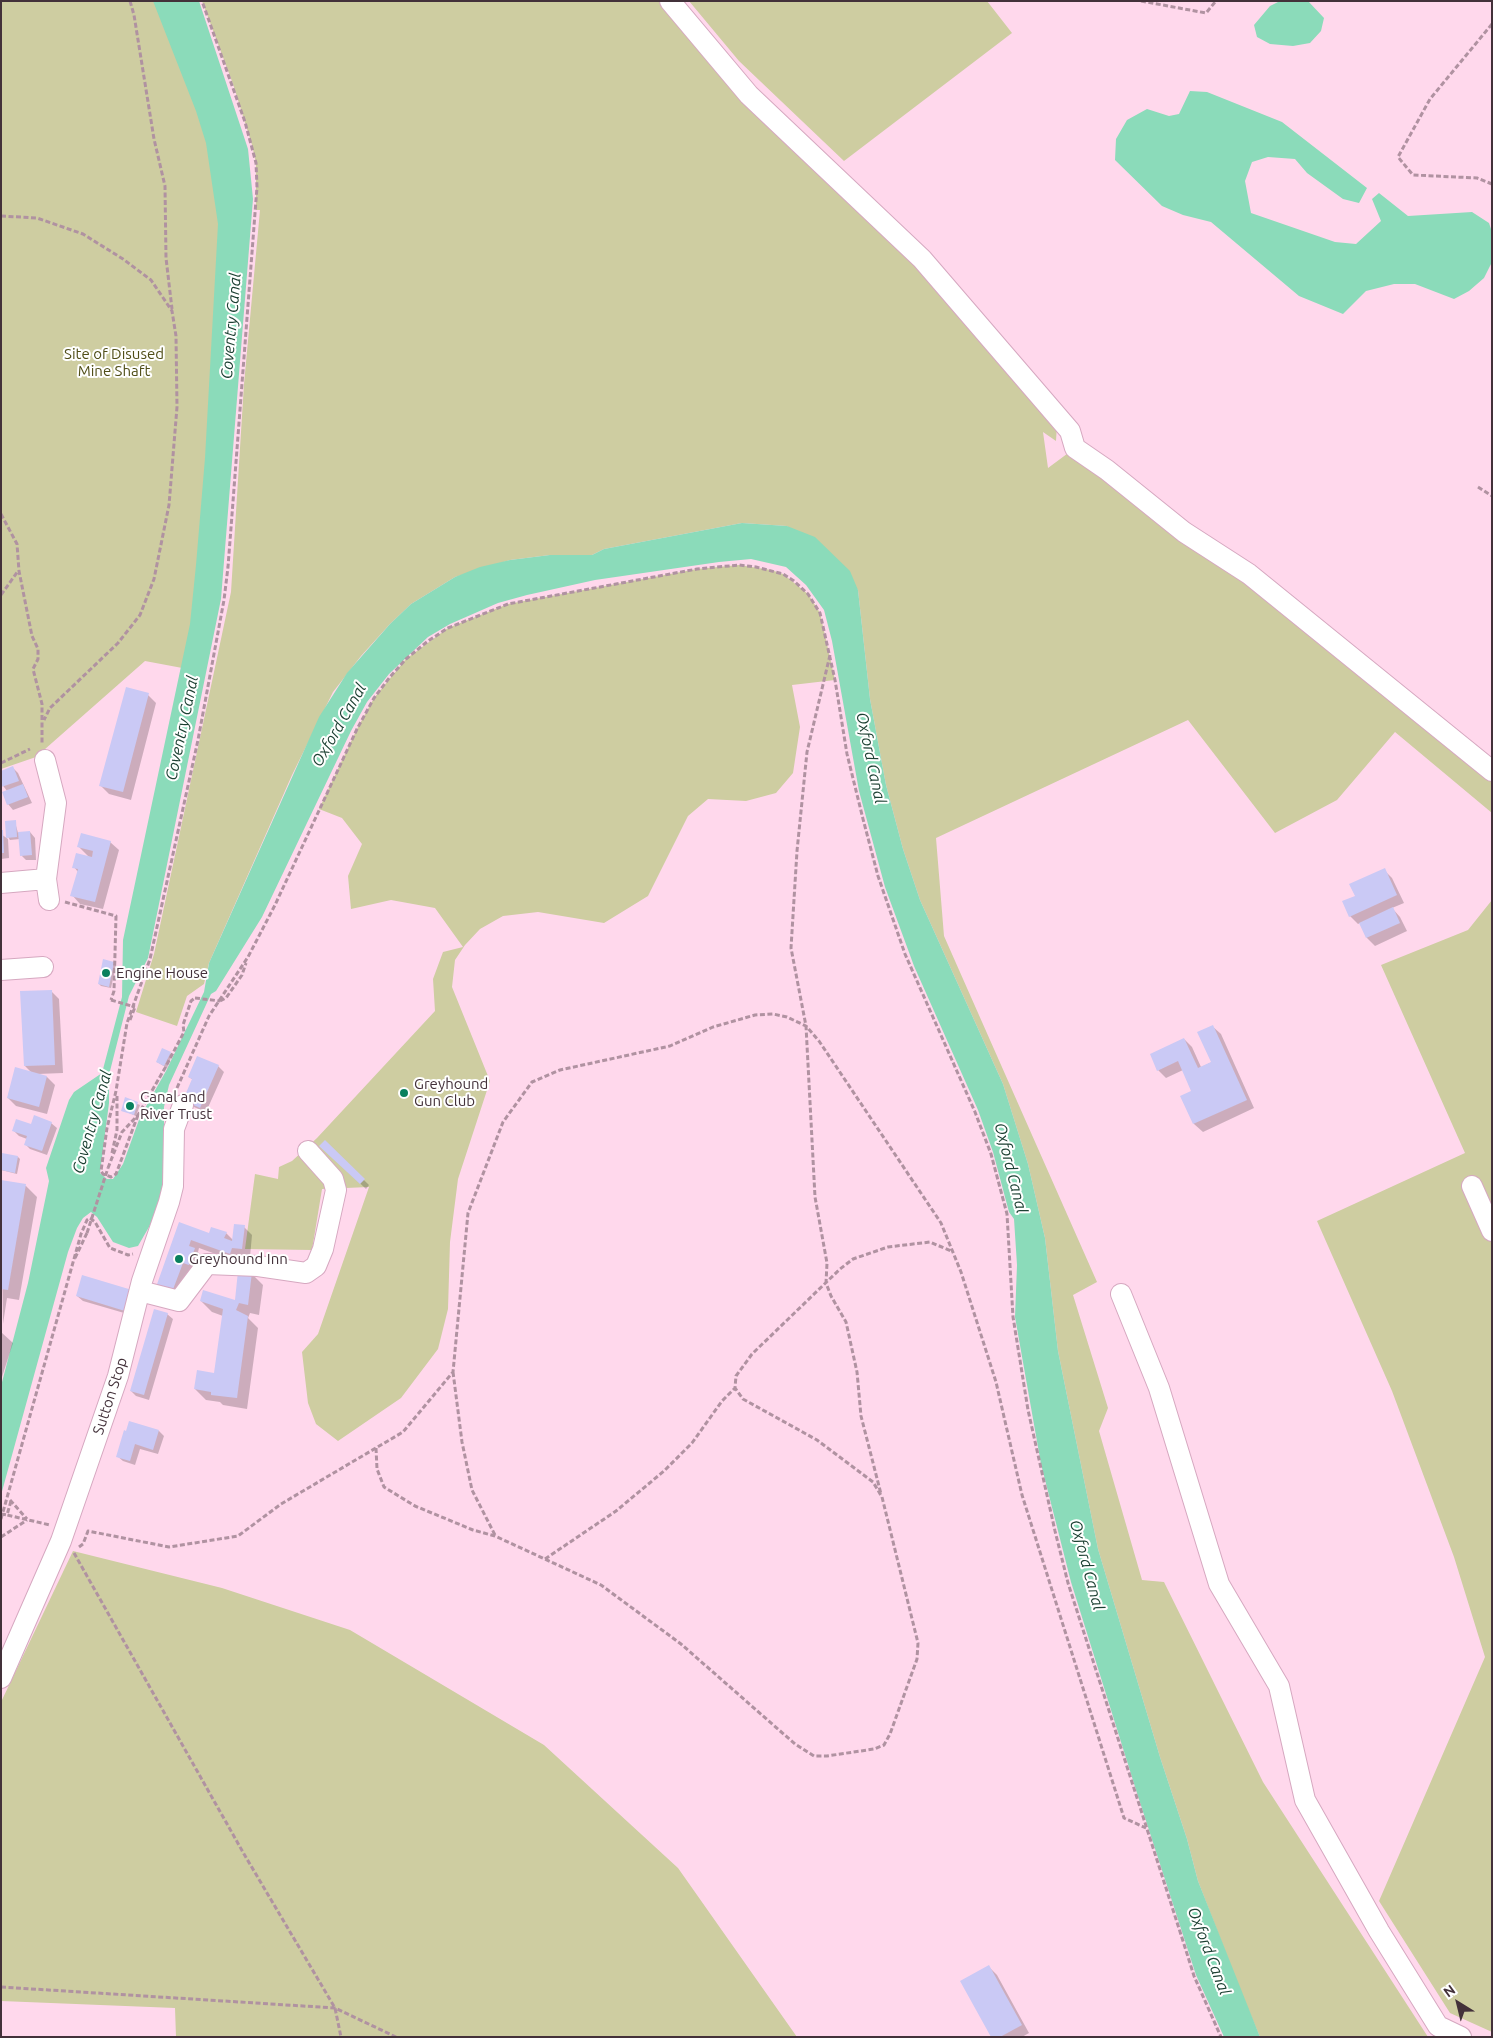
<!DOCTYPE html>
<style>
body{margin:0}
#map{position:relative;width:1493px;height:2038px;overflow:hidden;background:#ffd8ec;font-family:Ubuntu,sans-serif}
canvas{display:block}
.frame{position:absolute;inset:0;border:2px solid #43313a;pointer-events:none}
.north{position:absolute;left:1433px;top:1978px;width:50px;height:50px;-webkit-text-stroke:4px #fff;paint-order:stroke;rotate:324deg;font-size:14px;font-weight:700;line-height:20px;text-align:center;color:#43313a}
.north::after{content:'';display:block;margin:auto;width:18px;height:22px;background:#43313a;clip-path:polygon(50% 0,100% 100%,50% 72%,0 100%)}
</style>
<div id="map">
<canvas width="1493" height="2038"></canvas>
<div class="frame"></div>
<div class="north">N</div>
</div>
<script>
const context = document.querySelector('canvas').getContext('2d');
context.lineJoin = 'round';
function paint(path, color) {
  context.fillStyle = color;
  context.fill(path, 'evenodd');
}
function toPath(rows) {
  const path = new Path2D();
  for (const r of rows) {
    path.moveTo(r[0], r[1]);
    for (let i = 2; i < r.length; i += 2) path.lineTo(r[i], r[i + 1]);
  }
  return path;
}
function trace(path, color, width, dash) {
  context.strokeStyle = color;
  context.lineWidth = width;
  context.lineCap = dash ? 'butt' : 'round';
  context.setLineDash(dash || []);
  context.stroke(path);
}
function label(font, color, halo, rows, align = 'center') {
  context.font = font + ' Ubuntu,sans-serif';
  context.lineWidth = 4;
  context.setLineDash([]);
  context.textBaseline = 'middle';
  context.strokeStyle = halo;
  context.fillStyle = color;
  for (const [text, x, y, turn = 0] of rows) {
    context.save();
    context.translate(x, y);
    context.rotate((+turn || 0) * Math.PI / 180);
    context.textAlign = isNaN(turn) ? turn : align;
    if (halo) context.strokeText(text, 0, 0);
    context.fillText(text, 0, 0);
    context.restore();
  }
}
const green = toPath([
 [1,1,180,1,235,181,193,670,145,661,36,757,1,769],
 [202,1,665,1,925,270,1057,424,1056,441,1043,432,1048,468,1075,448,1492,771,1492,813,1395,732,1337,800,1275,833,1188,720,936,838,944,936,1097,1282,1073,1295,1108,1408,1099,1431,1142,1580,1164,1582,1263,1782,1428,2037,1260,2037,1243,1997,1198,1881,1187,1839,1160,1757,1098,1549,1058,1351,1045,1238,1028,1164,1003,1084,920,900,903,849,886,785,870,699,858,590,787,526,742,523,604,549,592,555,550,555,510,560,455,577,411,604,390,624,361,656,333,692,292,775,209,963,204,984,187,996,177,1026,136,1012,154,954,231,592,244,384,260,210,256,210,256,163,252,145,233,84],
 [689,1,987,1,1012,33,844,161,739,61],
 [739,565,771,570,783,574,808,594,820,613,835,680,792,685,800,727,793,773,776,793,746,801,708,799,688,816,648,896,604,923,538,912,503,916,480,929,465,945,455,960,452,987,490,1081,458,1179,450,1242,448,1309,438,1349,401,1398,338,1441,316,1424,308,1403,302,1352,318,1334,369,1187,322,1189,312,1250,245,1249,255,1174,278,1179,279,1167,292,1161,317,1138,435,1011,433,979,443,952,463,947,435,908,391,900,351,909,348,876,362,844,342,818,319,809,357,729,374,698,406,659,448,628,508,604,697,569],
 [1492,900,1492,2032,1450,2013,1379,1901,1485,1657,1454,1557,1392,1391,1317,1221,1465,1153,1381,965,1468,930],
 [73,1551,222,1588,350,1630,544,1745,678,1868,797,2037,176,2037,175,2008,1,2001,1,1702]
]);
const water = toPath([
 [153,1,199,1,248,149,253,199,221,599,148,958,129,996,109,1075,109,1103,100,1173,107,1179,113,1179,123,1164,140,1117,166,1071,204,992,209,963,319,717,347,673,390,624,411,604,455,577,480,567,510,560,550,555,592,555,604,549,742,523,787,526,815,537,850,571,858,590,870,699,886,785,903,849,920,900,1003,1084,1028,1164,1045,1238,1058,1351,1098,1549,1160,1757,1187,1839,1198,1881,1260,2037,1224,2037,1196,1975,1136,1790,1071,1582,1041,1464,1015,1317,1017,1265,1014,1219,1009,1212,993,1152,978,1110,914,966,885,887,859,791,832,641,824,610,806,585,786,567,751,559,719,562,595,580,527,595,498,603,450,624,428,637,389,674,367,702,351,731,262,917,216,991,211,994,169,1085,164,1107,164,1185,161,1201,149,1227,138,1246,129,1248,113,1242,97,1217,91,1212,83,1218,77,1228,68,1252,1,1495,1,1386,28,1283,49,1181,46,1168,69,1100,74,1092,102,1073,122,997,123,940,190,624,196,565,205,458,218,224,206,143,196,111],
 [1280,1,1308,1,1324,18,1321,31,1310,43,1293,46,1270,44,1257,37,1254,25,1270,6],
 [1190,91,1207,92,1282,122,1367,188,1359,203,1343,199,1307,173,1295,159,1268,157,1252,162,1245,181,1251,213,1335,242,1356,244,1381,221,1372,199,1379,193,1408,216,1472,212,1489,223,1492,232,1492,262,1484,278,1469,291,1454,299,1415,284,1394,284,1366,291,1343,314,1299,296,1211,222,1183,215,1162,206,1115,160,1116,139,1127,120,1147,109,1169,116,1179,114]
]);
const shadow = toPath([
 [148,695,156,703,131,800,109,794,101,786],
 [13,768,18,773,32,803,13,810,8,804,7,791,1,783],
 [15,822,18,833,30,832,35,838,36,860,26,860,21,855,20,839,10,840,8,837],
 [1,834,8,839,9,858,1,859],
 [110,842,119,850,103,909,80,904,72,895,78,872,74,867,89,857,79,847],
 [1384,870,1392,878,1404,903,1392,908,1400,917,1407,931,1375,946,1367,938,1360,923,1358,924,1350,916,1356,896],
 [114,963,116,965,111,988,101,986,99,984],
 [51,991,59,999,63,1073,38,1074,47,1077,55,1085,47,1114,16,1106,8,1098,32,1073,25,1066],
 [1212,1026,1221,1034,1254,1108,1203,1132,1194,1124,1182,1096,1193,1091,1183,1070,1166,1078,1158,1070,1184,1039,1192,1047,1201,1067,1212,1062],
 [170,1053,172,1055,167,1068,157,1062],
 [218,1066,224,1072,206,1112,189,1105,193,1080,189,1077],
 [126,1099,140,1105,136,1116,122,1110],
 [51,1123,57,1128,47,1155,30,1149,25,1144,27,1139,19,1136,14,1131],
 [325,1142,369,1185,366,1189,321,1146],
 [18,1157,20,1159,17,1174,1,1170,1,1166],
 [1,1181,26,1186,37,1197,19,1300,7,1298,3,1324],
 [180,1224,209,1234,226,1233,234,1241,244,1227,252,1235,250,1257,238,1262,199,1248,198,1252,203,1257,180,1299,166,1294],
 [252,1274,263,1285,259,1315,250,1313,248,1318,258,1328,247,1409,223,1405,220,1402,206,1400,195,1389,215,1374,223,1316,212,1312,201,1301,236,1301],
 [83,1277,131,1315,83,1301,77,1296],
 [167,1314,173,1319,149,1400,136,1396,131,1391],
 [1,1332,13,1343,1,1380],
 [159,1431,164,1436,158,1454,140,1449,135,1465,123,1461,117,1456,125,1432],
 [989,1967,997,1975,1029,2033,1022,2037,993,2037]
]);
const building = toPath([
 [126,687,149,693,123,792,99,786],
 [13,766,19,781,1,787,1,771],
 [23,784,28,797,7,805,2,792],
 [16,820,17,837,6,838,5,821],
 [1,830,3,830,4,853,1,853],
 [30,831,32,855,20,856,18,832],
 [81,833,111,841,95,902,70,896,78,869,72,868,76,853,92,857,93,851,77,847],
 [1385,868,1397,895,1349,917,1342,901,1355,896,1349,884],
 [1393,907,1400,923,1366,938,1359,923],
 [103,959,114,962,109,987,98,984],
 [52,990,55,1065,24,1066,20,991],
 [1213,1025,1247,1100,1193,1124,1180,1096,1191,1091,1178,1061,1157,1071,1150,1054,1184,1038,1198,1068,1211,1062,1197,1032],
 [162,1048,171,1052,164,1066,156,1062],
 [197,1056,219,1065,200,1108,183,1100,192,1079,188,1077],
 [15,1067,47,1076,39,1107,7,1098],
 [125,1097,138,1102,134,1115,121,1111],
 [34,1115,52,1122,42,1151,24,1145,27,1136,12,1131,16,1119,31,1124],
 [325,1140,365,1179,360,1184,319,1146],
 [2,1153,18,1156,15,1173,1,1170],
 [1,1180,26,1184,8,1290,1,1289],
 [179,1222,209,1233,211,1227,227,1232,224,1238,232,1241,234,1224,245,1225,242,1249,232,1248,230,1254,191,1240,189,1246,195,1248,189,1265,183,1263,172,1292,156,1287],
 [238,1271,252,1272,248,1305,239,1303,236,1310,248,1316,237,1398,211,1395,211,1392,194,1389,197,1370,214,1373,223,1309,200,1301,203,1290,235,1300],
 [82,1275,132,1290,125,1311,76,1296],
 [154,1309,168,1313,144,1395,130,1391],
 [129,1421,159,1430,153,1450,135,1444,130,1461,116,1457,124,1430,126,1431],
 [989,1965,1022,2025,1000,2037,991,2037,960,1981]
]);
const path = toPath([
 [130,1,134,15,154,139,165,186,166,258,172,309],
 [1141,1,1206,13,1216,1],
 [1492,24,1430,99,1398,157,1413,175,1477,178,1492,184],
 [1,216,37,218,83,234,123,259,151,280,172,311,176,336,177,407,169,505,154,579,140,615,118,643,50,708,44,720],
 [1478,487,1492,496],
 [1,514,17,544,19,571,32,636,38,649,38,659,33,669,42,704,42,744],
 [1,595,18,571],
 [830,655,807,752,797,851,791,948,806,1026,815,1197,827,1263,826,1283,831,1296,846,1322,857,1372,861,1416,881,1494],
 [1,763,30,749],
 [65,902,116,916,114,991,111,1000],
 [220,1001,226,998,242,975,246,963],
 [130,1020,135,1007],
 [177,1088,209,1016,248,957,275,905,357,729,374,698,390,677,406,659,428,641,448,628,508,604,697,569,739,565,756,567,783,574,794,581,808,594,820,613,835,680,847,754,863,819,878,876,905,954,975,1112,991,1154,1007,1214,1013,1317,1028,1410,1055,1531,1068,1583,1183,1941,1194,1976,1221,2037],
 [138,1115,116,1174,111,1177,103,1174,101,1171,107,1128,116,1091,127,1023,150,959,198,740,224,600,228,567,257,187,256,163,245,122,202,1],
 [112,1153,117,1130,117,1095],
 [108,1168,122,1132,138,1115,165,1068,184,1032,183,1025,191,1001,195,998],
 [75,1258,87,1233],
 [453,1372,462,1442,472,1490,495,1535],
 [376,1448,377,1469,384,1487,415,1506,473,1530,495,1536,601,1585,681,1644,795,1744,814,1756,827,1756,874,1749,884,1745,890,1734,917,1659,918,1643,882,1497,873,1482,817,1440,743,1399,735,1388,736,1376,752,1354,840,1269,853,1259,888,1247,930,1242,951,1251],
 [10,1500,27,1519],
 [11,1501,7,1515,50,1525],
 [1,1519,81,1234,87,1220,90,1218,95,1222,110,1248,128,1255,133,1254],
 [1,1537,27,1520],
 [79,1547,83,1544,88,1531,169,1547,238,1536,281,1504,403,1432,453,1372,468,1213,503,1122,532,1082,560,1070,670,1046,713,1027,755,1015,773,1014,787,1017,806,1026,819,1041,941,1223,961,1272,996,1382,1022,1495,1124,1818,1146,1828],
 [74,1553,244,1854,335,2008,341,2037],
 [545,1559,616,1511,664,1471,692,1443,722,1401,735,1388],
 [1,1987,335,2008,396,2037]
]);
const minor = toPath([
 [670,1,749,95,922,259,1070,431,1075,448,1107,470,1184,532,1249,574,1492,771],
 [45,760,56,803,46,879],
 [1,883,46,879,49,900],
 [1,970,43,967],
 [1472,1186,1492,1231],
 [140,1291,179,1301,207,1264,258,1266,306,1273,316,1266,323,1249,336,1190,333,1179,308,1151],
 [1121,1294,1159,1388,1219,1584,1279,1686,1305,1800,1379,1931,1438,2026,1461,2037],
 [1,1678,61,1541,118,1376,142,1281,169,1202,173,1186,174,1129,183,1105]
]);
const pathBridge = toPath([
 [195,998,220,1001],
 [111,1000,135,1007],
 [87,1233,108,1168],
 [1,1514,7,1515]
]);
const markers = [
 [106,973,5,"#09805e"],
 [404,1093,5,"#09805e"],
 [130,1106,5,"#09805e"],
 [179,1259,5,"#09805e"]
];
const parkNames = [
 ["Site of Disused",114,354],
 ["Mine Shaft",114,371]
];
const poiNames = [
 ["Engine House",116,973],
 ["Greyhound",414,1084],
 ["Gun Club",414,1101],
 ["Canal and",140,1097],
 ["River Trust",140,1114],
 ["Greyhound Inn",189,1259]
];
const streetNames = [
 ["Sutton Stop",110,1396,-72]
];
const waterNames = [
 ["Coventry Canal",231,326,-85],
 ["Oxford Canal",339,725,-60],
 ["Coventry Canal",182,728,-78],
 ["Oxford Canal",871,758,78],
 ["Coventry Canal",92,1122,-74],
 ["Oxford Canal",1011,1168,76],
 ["Oxford Canal",1087,1565,75],
 ["Oxford Canal",1209,1951,69]
];
paint(green, '#cecda1');
paint(water, '#8bdbba');
paint(shadow, '#0003');
paint(building, '#cac9f5');
trace(minor, '#d6a8c0', 22);
trace(path, '#b092a1', 3, [5, 2.5]);
trace(minor, '#fff', 20);
trace(pathBridge, '#b092a1', 3, [5, 2.5]);
for (const [x, y, r, color] of markers) {
  const dot = new Path2D();
  dot.arc(x, y, r, 0, 2 * Math.PI);
  context.fillStyle = color;
  context.fill(dot);
  trace(dot, '#fff', 2);
}
label('15px', '#504e18', '#fff', parkNames);
label('15px', '#43313a', '#fff', poiNames, 'left');
label('15px', '#43313a', '#fff', streetNames);
label('italic 16px', '#1d4133', '#fff', waterNames);
</script>
